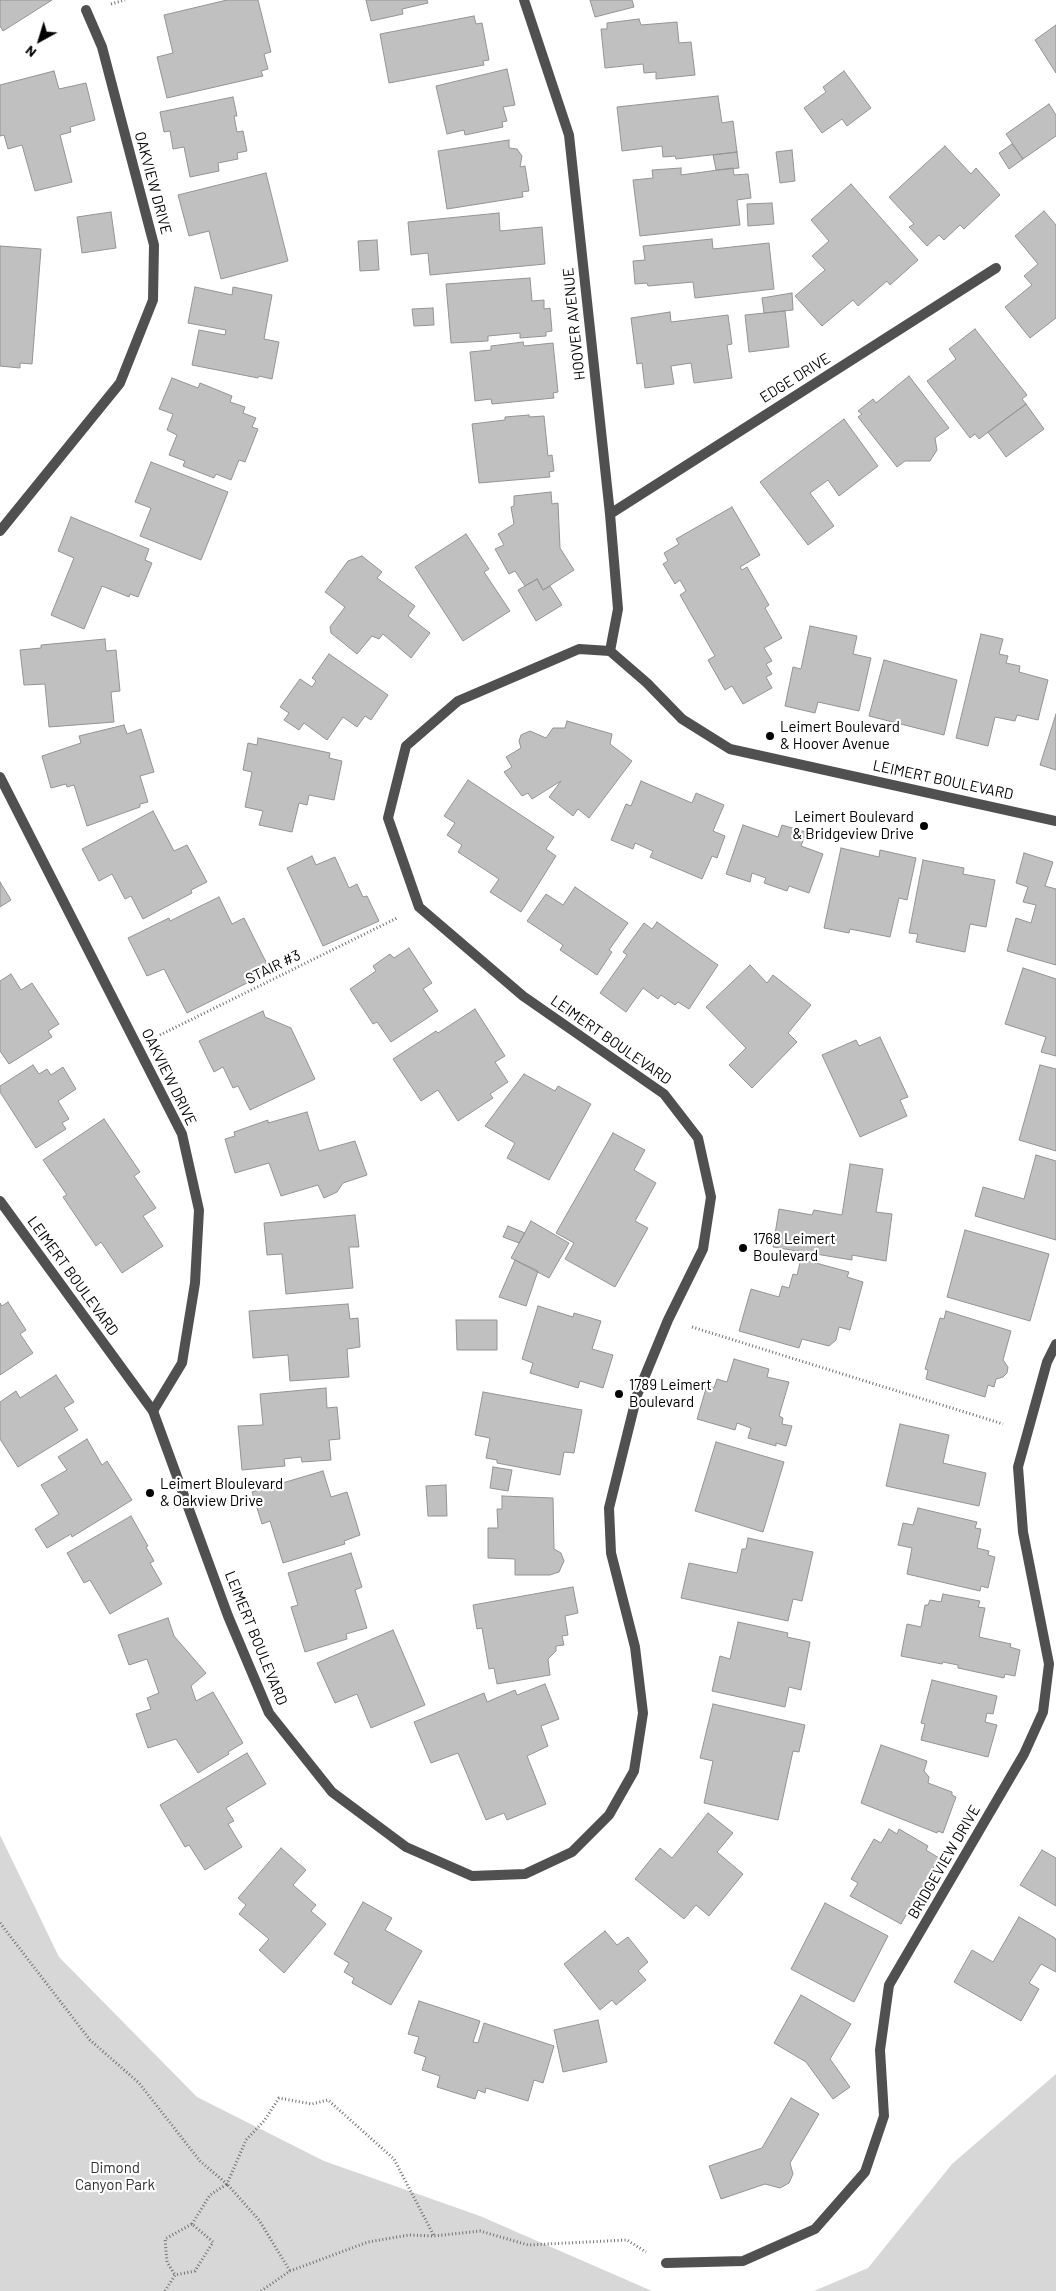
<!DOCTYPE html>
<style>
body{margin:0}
#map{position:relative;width:1056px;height:2291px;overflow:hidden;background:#fff;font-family:Barlow,sans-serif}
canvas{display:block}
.north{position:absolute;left:15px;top:15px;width:50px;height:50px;-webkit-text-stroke:4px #fff;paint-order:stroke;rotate:219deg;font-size:14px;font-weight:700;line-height:20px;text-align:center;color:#000}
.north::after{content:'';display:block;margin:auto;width:18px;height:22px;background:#000;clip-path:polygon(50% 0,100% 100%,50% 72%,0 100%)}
</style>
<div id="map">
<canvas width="1056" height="2291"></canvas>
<div class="north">N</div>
</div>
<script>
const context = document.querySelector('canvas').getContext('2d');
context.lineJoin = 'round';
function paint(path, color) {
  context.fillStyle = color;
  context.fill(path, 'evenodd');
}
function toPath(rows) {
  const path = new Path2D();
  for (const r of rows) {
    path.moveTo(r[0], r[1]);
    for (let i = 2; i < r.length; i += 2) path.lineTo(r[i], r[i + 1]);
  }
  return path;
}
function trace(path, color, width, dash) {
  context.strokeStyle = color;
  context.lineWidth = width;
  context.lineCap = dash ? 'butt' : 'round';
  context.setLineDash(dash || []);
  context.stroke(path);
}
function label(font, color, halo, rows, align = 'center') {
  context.font = font + ' Barlow,sans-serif';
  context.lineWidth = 4.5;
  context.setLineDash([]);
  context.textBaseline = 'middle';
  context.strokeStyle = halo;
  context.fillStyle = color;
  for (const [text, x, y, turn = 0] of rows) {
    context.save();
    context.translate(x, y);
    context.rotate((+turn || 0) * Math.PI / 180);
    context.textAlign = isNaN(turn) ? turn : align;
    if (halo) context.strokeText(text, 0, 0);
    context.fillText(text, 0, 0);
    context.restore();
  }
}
const green = toPath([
 [0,1835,59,1957,197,2097,324,2161,480,2216,652,2291,0,2291],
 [1056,2074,1056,2291,814,2291,868,2268,952,2164]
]);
const building = toPath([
 [0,0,52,0,3,31,0,26,0,0],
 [227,0,258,0,271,52,264,54,268,69,261,71,263,76,167,98,157,57,173,53,164,15,227,0],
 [366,0,427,0,428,3,402,9,403,14,371,21,366,0],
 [590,0,632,0,634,7,595,17,590,0],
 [474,16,476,24,482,23,489,60,483,61,484,65,389,83,380,34,474,16],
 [639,19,641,25,677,22,679,43,691,42,695,75,656,79,656,72,644,73,643,64,605,68,601,29,607,29,607,23,639,19],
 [1056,25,1056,73,1035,40,1056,25],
 [507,69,515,105,503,107,507,121,502,122,503,127,465,135,464,130,447,134,436,86,507,69],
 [54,71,59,89,86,83,95,120,70,127,71,132,60,135,72,182,35,191,22,145,8,149,4,135,0,136,0,85,54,71],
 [844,71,871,108,847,126,842,119,822,133,804,108,826,92,823,87,844,71],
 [718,96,722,123,733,121,737,152,676,159,675,156,663,157,662,146,622,151,617,107,718,96],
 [233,97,237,116,234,116,237,132,243,131,247,151,237,153,238,159,218,163,219,171,190,177,184,147,173,149,170,131,164,132,160,112,233,97],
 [1049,104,1056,115,1056,136,1023,159,1006,134,1049,104],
 [509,140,509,148,517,149,522,156,520,167,525,166,529,191,522,192,523,197,447,209,438,151,509,140],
 [1012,144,1023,159,1009,169,999,153,1012,144],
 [945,146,971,174,976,168,1000,195,964,229,960,225,944,240,939,235,927,246,909,227,914,224,889,197,945,146],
 [792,150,795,181,780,183,776,152,792,150],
 [737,152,739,168,716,170,713,155,737,152],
 [681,168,681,175,733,168,734,175,748,174,751,198,737,200,740,225,640,236,633,180,653,178,652,170,681,168],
 [266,173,288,261,221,279,209,231,189,236,178,195,266,173],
 [851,184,918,260,890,285,887,281,858,306,853,300,822,326,795,296,825,270,812,256,829,241,811,220,851,184],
 [772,203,774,224,748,226,747,204,772,203],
 [1044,211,1056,225,1056,318,1030,338,1005,307,1032,285,1024,276,1038,264,1015,236,1044,211],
 [111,212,116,248,82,253,77,217,111,212],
 [499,213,500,231,542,227,545,264,430,275,428,253,411,255,408,222,499,213],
 [712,239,713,249,769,243,774,289,695,298,693,282,648,286,647,283,635,284,633,261,645,260,643,246,712,239],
 [377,240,379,270,360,271,358,241,377,240],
 [0,246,41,249,32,364,20,363,20,368,0,366,0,246],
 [530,278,532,301,544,300,544,309,550,308,552,331,546,332,546,336,520,338,520,333,488,336,488,341,451,343,446,284,530,278],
 [195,287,232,295,233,287,272,295,264,339,279,342,272,379,259,376,258,378,192,365,199,330,225,335,226,330,188,323,195,287],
 [792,293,793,310,764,313,762,298,792,293],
 [433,308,434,325,414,326,412,309,433,308],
 [785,311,789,347,749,352,745,315,785,311],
 [670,312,671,322,728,315,732,344,727,345,732,378,694,383,691,363,671,366,674,384,645,388,642,363,637,364,631,318,670,312],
 [975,329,1027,395,1022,399,1026,404,979,439,975,434,970,438,927,381,956,359,949,349,975,329],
 [523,342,524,346,553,343,558,392,553,393,554,398,492,404,491,399,475,401,470,352,491,350,491,346,523,342],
 [909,376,949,428,935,438,937,450,930,461,905,461,897,467,858,417,862,414,858,411,873,399,876,403,909,376],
 [172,378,198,388,200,383,232,396,230,402,245,407,243,413,256,418,252,427,258,429,245,462,239,460,231,480,216,474,214,478,183,466,185,461,169,455,177,435,167,430,173,414,159,409,172,378],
 [1026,404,1044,429,1006,457,988,432,1026,404],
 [529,415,529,417,544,416,548,456,552,455,554,471,549,472,550,477,479,483,472,424,505,420,505,417,529,415],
 [844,419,878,466,839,496,828,480,810,493,834,526,808,545,760,482,844,419],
 [151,462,228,492,201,560,140,536,151,508,135,502,151,462],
 [551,492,552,504,558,503,560,548,574,570,543,590,537,579,525,586,515,571,509,574,495,549,504,545,498,534,514,524,511,507,514,506,514,496,551,492],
 [732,507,760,555,740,567,742,570,747,567,769,605,765,608,782,638,764,648,772,661,766,664,772,674,766,677,772,688,743,704,732,686,725,690,708,660,715,656,680,595,686,591,680,580,675,584,663,564,668,561,664,553,679,544,676,539,732,507],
 [71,517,149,549,145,560,152,563,138,597,130,594,129,597,102,586,84,629,51,615,74,558,58,551,71,517],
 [466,534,489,569,484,572,510,611,463,641,415,567,466,534],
 [362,556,382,572,377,578,415,606,408,616,430,633,411,658,383,634,379,639,372,636,357,654,331,633,330,627,345,607,325,592,348,561,362,556],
 [537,579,543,590,550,586,562,605,536,621,518,590,537,579],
 [810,626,857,636,853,654,871,658,859,711,818,702,815,713,785,706,793,667,801,669,810,626],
 [981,634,1003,639,999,654,1008,656,1006,663,1020,666,1019,672,1048,680,1038,720,1017,715,1015,721,995,717,988,746,956,738,981,634],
 [105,639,106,651,116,650,120,691,111,692,114,722,49,727,45,684,24,685,20,650,41,648,41,645,105,639],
 [329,654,388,695,371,720,365,716,357,727,343,717,327,740,304,723,299,730,284,720,289,713,280,707,300,679,312,687,316,681,312,678,329,654],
 [884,660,957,680,944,735,869,716,884,660],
 [1056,714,1056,770,1040,765,1056,714],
 [567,721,612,734,610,744,632,761,589,818,578,809,573,816,549,797,561,781,532,799,528,793,522,796,504,772,512,767,506,757,521,748,519,741,521,735,530,731,546,738,553,728,565,728,567,721],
 [124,725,127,734,141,729,154,772,140,776,148,802,140,804,140,807,87,826,74,785,67,787,66,784,51,788,42,756,81,743,79,736,124,725],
 [258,738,330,753,329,758,342,761,334,800,309,795,307,805,299,803,292,832,259,825,263,811,245,807,252,772,243,770,248,743,257,745,258,738],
 [468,780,554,837,546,849,556,856,521,912,490,892,499,879,458,852,462,845,447,835,455,823,444,816,468,780],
 [641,781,692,803,696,793,724,805,713,831,725,836,717,858,712,856,702,879,650,857,653,851,635,843,633,849,611,840,626,804,631,806,641,781],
 [153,811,174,851,187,845,207,882,191,890,192,893,143,919,131,896,125,899,112,874,99,881,82,849,153,811],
 [743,825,778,837,782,825,806,832,801,846,823,854,809,893,789,886,787,891,764,883,766,878,752,873,750,882,726,874,743,825],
 [841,848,879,857,880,850,916,858,907,900,899,898,890,937,850,929,849,933,824,928,841,848],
 [1024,853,1053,862,1045,886,1056,889,1056,965,1007,951,1016,918,1031,923,1036,905,1023,902,1028,887,1016,883,1024,853],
 [312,856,316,865,335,857,349,888,357,884,363,897,367,896,379,921,323,946,287,868,312,856],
 [923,860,964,868,963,874,995,880,986,927,970,924,965,952,916,942,918,934,909,933,923,860],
 [0,882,11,900,0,907,0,882],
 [575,887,628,923,609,950,612,952,597,975,560,950,563,945,527,921,546,894,563,905,575,887],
 [219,897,232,924,244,918,269,968,257,974,259,977,187,1013,164,969,147,976,128,938,169,918,170,921,219,897],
 [657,922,718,965,689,1009,678,1002,675,1005,661,995,658,999,643,988,626,1012,600,993,627,955,623,952,644,923,652,929,657,922],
 [409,948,432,983,423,989,438,1011,391,1042,377,1022,373,1024,350,989,376,971,373,966,390,954,394,958,409,948],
 [750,965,767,983,773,975,811,1005,788,1033,797,1042,752,1088,729,1065,746,1048,706,1007,750,965],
 [1023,968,1056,979,1056,1056,1041,1052,1046,1037,1005,1024,1023,968],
 [11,974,21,990,32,983,59,1024,48,1031,52,1037,9,1064,0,1051,0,981,11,974],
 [475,1009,505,1056,495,1062,508,1082,490,1094,493,1098,458,1121,438,1090,421,1101,393,1059,436,1031,438,1033,475,1009],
 [263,1011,265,1017,291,1028,315,1079,250,1110,238,1086,233,1088,223,1067,214,1072,199,1041,263,1011],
 [880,1037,908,1097,900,1100,907,1116,860,1137,822,1055,856,1040,859,1046,880,1037],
 [33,1065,39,1074,47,1069,51,1075,63,1067,76,1089,58,1101,69,1119,62,1123,66,1129,36,1148,0,1092,0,1086,33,1065],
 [1040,1065,1056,1069,1056,1151,1019,1140,1040,1065],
 [524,1074,555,1091,558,1086,591,1104,549,1180,507,1158,515,1143,485,1126,524,1074],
 [307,1112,319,1151,355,1141,367,1175,343,1183,337,1192,324,1198,318,1185,281,1196,269,1163,235,1173,225,1139,235,1136,234,1132,268,1120,268,1123,307,1112],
 [104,1119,140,1172,134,1176,156,1208,143,1216,163,1246,122,1273,101,1242,96,1246,63,1197,67,1195,43,1160,104,1119],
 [613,1133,645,1150,634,1170,656,1183,635,1221,648,1228,615,1287,565,1259,574,1243,556,1233,613,1133],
 [1036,1155,1056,1161,1056,1240,975,1216,983,1187,1024,1199,1036,1155],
 [850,1164,883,1169,876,1212,892,1214,886,1261,852,1255,852,1260,773,1247,779,1209,812,1215,814,1210,842,1215,850,1164],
 [355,1215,359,1247,349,1247,353,1288,286,1294,282,1254,267,1255,264,1223,355,1215],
 [531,1221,569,1243,549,1278,511,1258,531,1221],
 [508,1226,525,1233,519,1243,503,1237,508,1226],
 [965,1230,1049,1254,1030,1321,947,1297,965,1230],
 [801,1259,849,1272,847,1277,863,1282,850,1330,839,1327,836,1340,829,1346,802,1339,799,1348,739,1331,751,1289,779,1297,782,1286,789,1288,793,1274,797,1275,801,1259],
 [515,1260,538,1271,526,1306,499,1297,515,1260],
 [8,1302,26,1330,20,1334,33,1353,0,1375,0,1303,2,1306,8,1302],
 [348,1304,350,1319,358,1318,360,1347,347,1349,349,1377,290,1381,288,1355,253,1358,249,1311,348,1304],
 [538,1306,573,1317,574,1313,601,1321,592,1349,613,1355,603,1388,580,1381,578,1388,530,1373,533,1363,522,1359,538,1306],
 [946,1311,1011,1331,1003,1360,1008,1367,1007,1373,1003,1377,996,1379,994,1387,988,1385,985,1397,926,1379,928,1370,925,1369,940,1318,944,1319,946,1311],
 [456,1320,497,1320,497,1350,457,1350,456,1320],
 [734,1359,769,1369,767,1377,789,1382,779,1416,783,1418,782,1424,792,1426,786,1446,776,1443,776,1446,748,1438,751,1428,737,1423,735,1430,697,1419,707,1385,714,1388,717,1379,727,1382,734,1359],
 [56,1375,74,1402,64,1408,78,1430,18,1467,0,1439,0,1402,16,1391,20,1398,56,1375],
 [326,1388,327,1408,337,1407,340,1439,329,1440,331,1460,302,1462,301,1457,284,1459,285,1466,242,1470,238,1426,263,1425,260,1394,326,1388],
 [483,1392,582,1410,574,1453,564,1452,560,1475,497,1463,497,1460,486,1458,490,1438,475,1435,483,1392],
 [900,1424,949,1435,943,1463,986,1473,979,1506,886,1486,900,1424],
 [87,1439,102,1465,107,1461,132,1500,72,1537,71,1534,47,1548,35,1529,59,1514,41,1485,67,1470,58,1457,87,1439],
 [716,1442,784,1462,763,1532,695,1511,716,1442],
 [493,1467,512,1470,508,1491,490,1488,493,1467],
 [323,1471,331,1497,347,1492,360,1535,344,1541,345,1544,283,1563,270,1521,262,1524,252,1492,323,1471],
 [446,1485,447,1516,428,1516,426,1486,446,1485],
 [502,1496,553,1498,554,1549,561,1553,564,1561,559,1572,550,1575,515,1575,515,1559,488,1558,488,1528,498,1528,497,1509,502,1509,502,1496],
 [918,1508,977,1522,975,1528,981,1529,977,1548,989,1551,988,1555,995,1557,988,1588,981,1586,980,1591,907,1574,912,1548,898,1545,903,1523,913,1525,918,1508],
 [131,1516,148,1546,146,1547,154,1561,150,1563,162,1584,110,1614,90,1580,84,1583,67,1553,131,1516],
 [748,1538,813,1552,802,1601,793,1599,788,1621,681,1598,689,1563,737,1573,742,1549,746,1549,748,1538],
 [351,1553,362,1587,355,1590,367,1628,346,1634,347,1639,305,1652,291,1607,298,1605,288,1573,351,1553],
 [573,1587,578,1613,565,1616,568,1635,562,1636,564,1645,556,1646,556,1651,548,1659,550,1675,497,1684,494,1668,489,1669,482,1628,477,1629,473,1605,573,1587],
 [943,1594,980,1601,978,1607,985,1608,979,1637,1011,1644,1010,1647,1020,1650,1015,1676,1005,1674,1004,1678,958,1668,958,1665,943,1662,942,1664,901,1656,907,1624,921,1627,925,1605,928,1605,930,1600,941,1602,943,1594],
 [168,1618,174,1636,206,1673,191,1686,196,1701,213,1692,243,1743,228,1752,229,1754,198,1773,176,1739,148,1748,136,1714,151,1709,147,1698,159,1693,147,1659,129,1665,118,1635,168,1618],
 [738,1622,788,1633,787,1637,810,1642,801,1690,789,1687,785,1707,712,1691,720,1656,730,1659,738,1622],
 [393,1630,425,1705,371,1728,357,1694,335,1703,317,1663,393,1630],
 [932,1680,997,1696,993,1714,987,1713,985,1722,997,1725,988,1757,921,1740,925,1724,921,1723,932,1680],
 [545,1684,559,1719,541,1726,548,1746,527,1756,546,1804,507,1820,504,1813,486,1820,458,1753,431,1763,414,1722,484,1693,487,1702,515,1690,517,1695,545,1684],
 [713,1704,805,1725,799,1752,793,1751,778,1820,704,1803,713,1761,700,1758,713,1704],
 [881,1745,927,1761,924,1771,929,1777,928,1783,952,1792,952,1795,956,1797,943,1833,938,1831,937,1833,861,1803,881,1745],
 [247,1753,266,1784,226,1808,234,1821,228,1824,242,1847,205,1870,189,1845,185,1847,160,1805,247,1753],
 [708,1813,733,1833,717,1852,743,1874,709,1916,696,1905,684,1919,635,1879,660,1848,672,1858,708,1813],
 [889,1829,897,1834,899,1829,928,1846,926,1850,939,1858,901,1924,850,1896,858,1883,851,1879,874,1839,881,1843,889,1829],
 [281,1848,306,1870,293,1885,316,1905,311,1911,326,1924,284,1973,259,1950,269,1939,239,1914,246,1905,238,1898,281,1848],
 [1042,1850,1056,1858,1056,1906,1020,1885,1042,1850],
 [363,1902,392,1918,385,1930,422,1951,391,2005,352,1983,354,1978,344,1972,349,1963,334,1954,363,1902],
 [825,1903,888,1936,854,2002,791,1969,825,1903],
 [1019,1917,1055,1938,1056,1941,1056,1972,1041,1964,1029,1983,1039,1989,1021,2021,954,1982,972,1950,993,1962,1019,1917],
 [605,1931,617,1945,628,1937,648,1962,638,1971,646,1980,616,2005,612,2000,600,2010,564,1964,605,1931],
 [801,1995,851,2024,830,2059,850,2087,833,2099,806,2062,774,2043,801,1995],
 [419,2001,480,2021,473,2042,478,2043,484,2023,554,2046,543,2083,534,2080,528,2101,486,2088,485,2093,478,2090,475,2099,437,2087,440,2076,422,2070,426,2057,414,2053,419,2037,408,2034,419,2001],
 [598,2020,607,2062,563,2072,554,2030,598,2020],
 [791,2098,819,2114,790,2163,793,2174,789,2183,780,2188,765,2184,721,2199,709,2166,762,2148,791,2098]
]);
const path = toPath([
 [111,4,125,0],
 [160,1035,397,918],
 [692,1327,1003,1424],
 [0,1923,90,2040,139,2083,200,2161,227,2184,246,2140,264,2121,279,2098,312,2104,328,2100,394,2159,434,2236],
 [192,2224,210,2195,227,2184,259,2220,290,2271],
 [165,2291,175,2275,195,2271,213,2242,192,2224,165,2239,167,2262,175,2275],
 [261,2291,290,2271,368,2242,409,2235,434,2236,480,2231,528,2245,627,2240,646,2252]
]);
const minor = toPath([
 [524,0,569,135,610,514,618,609,610,651],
 [610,514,996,268],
 [0,531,120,383,153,300,154,245,102,47,86,10],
 [0,777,182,1134,199,1210,195,1283,182,1363,153,1411],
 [666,2263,743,2261,815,2229,865,2172,884,2116,880,2050,889,1985,1024,1754,1043,1712,1049,1664,1023,1532,1018,1467,1047,1362,1056,1344]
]);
const tertiary = toPath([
 [0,1201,153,1411,228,1616,269,1713,332,1792,406,1847,472,1876,525,1874,572,1852,609,1815,634,1771,643,1713,635,1647,611,1553,609,1508,637,1395,668,1320,703,1249,711,1197,698,1138,664,1094,523,996,419,907,388,818,406,746,458,701,579,649,610,651,647,683,682,719,730,749,1056,821]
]);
const markers = [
 [770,736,5,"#000"],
 [924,826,5,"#000"],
 [743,1248,5,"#000"],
 [619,1394,5,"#000"],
 [150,1493,5,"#000"]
];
const streetNames = [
 ["OAKVIEW DRIVE",153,183,75],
 ["HOOVER AVENUE",574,324,-96],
 ["EDGE DRIVE",795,378,-32],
 ["LEIMERT BOULEVARD",943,780,12],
 ["STAIR #3",273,967,-26],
 ["LEIMERT BOULEVARD",611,1040,35],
 ["OAKVIEW DRIVE",169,1077,64],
 ["LEIMERT BOULEVARD",73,1276,54],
 ["LEIMERT BOULEVARD",256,1638,68],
 ["BRIDGEVIEW DRIVE",944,1862,-60]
];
const poiNames = [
 ["Leimert Boulevard",780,727],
 ["& Hoover Avenue",780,744],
 ["Leimert Boulevard",914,817,"right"],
 ["& Bridgeview Drive",914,834,"right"],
 ["1768 Leimert",753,1239],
 ["Boulevard",753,1256],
 ["1789 Leimert",629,1385],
 ["Boulevard",629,1402],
 ["Leimert Bloulevard",160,1484],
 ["& Oakview Drive",160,1501]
];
const parkNames = [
 ["Dimond",115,2168],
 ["Canyon Park",115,2185]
];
paint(green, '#d7d7d7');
paint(building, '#c0c0c0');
trace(building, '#949494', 1);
trace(path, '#727272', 3, [1, 2.5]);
trace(minor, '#505050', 10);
trace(tertiary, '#505050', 10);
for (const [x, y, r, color] of markers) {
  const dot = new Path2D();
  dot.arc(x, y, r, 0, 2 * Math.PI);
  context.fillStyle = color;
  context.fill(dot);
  trace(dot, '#fff', 2);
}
label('15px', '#000', '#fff', streetNames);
label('15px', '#000', '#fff', poiNames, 'left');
label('15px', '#2e2e2e', '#fff', parkNames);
</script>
